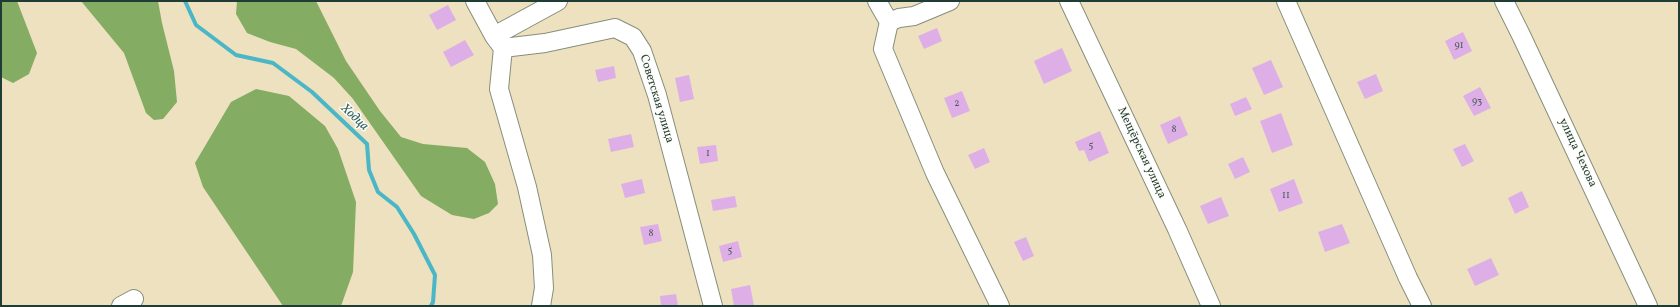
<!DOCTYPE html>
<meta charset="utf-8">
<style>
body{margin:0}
#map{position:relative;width:1680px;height:307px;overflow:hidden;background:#ede1c0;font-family:Vollkorn,serif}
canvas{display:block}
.frame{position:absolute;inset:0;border:2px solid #1f3d34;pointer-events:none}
</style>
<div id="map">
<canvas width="1680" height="307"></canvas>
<div class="frame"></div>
</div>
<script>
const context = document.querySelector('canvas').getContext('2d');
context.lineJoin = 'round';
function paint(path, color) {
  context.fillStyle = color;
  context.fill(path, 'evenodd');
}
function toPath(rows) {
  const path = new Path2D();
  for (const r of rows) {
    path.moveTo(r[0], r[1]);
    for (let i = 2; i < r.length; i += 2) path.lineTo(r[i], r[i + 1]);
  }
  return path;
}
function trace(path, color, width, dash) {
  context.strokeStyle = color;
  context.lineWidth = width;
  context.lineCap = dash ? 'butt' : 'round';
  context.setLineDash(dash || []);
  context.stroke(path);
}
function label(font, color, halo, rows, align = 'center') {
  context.font = font + ' Vollkorn,serif';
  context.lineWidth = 3;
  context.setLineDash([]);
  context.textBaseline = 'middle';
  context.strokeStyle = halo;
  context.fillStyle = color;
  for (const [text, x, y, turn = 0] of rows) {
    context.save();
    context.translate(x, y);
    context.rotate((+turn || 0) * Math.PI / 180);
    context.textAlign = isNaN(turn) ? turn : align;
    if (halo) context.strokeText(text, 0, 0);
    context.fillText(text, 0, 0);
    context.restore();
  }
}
const forest = toPath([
 [1,1,17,1,37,53,29,74,13,83,1,77],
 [81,1,158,1,162,23,174,71,177,102,163,119,154,120,146,113,124,53],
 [237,1,316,1,346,61,380,111,401,137,423,144,467,148,485,162,495,184,498,204,489,213,474,219,452,215,421,196,353,99,334,78,296,49,270,42,247,33,236,14],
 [256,89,289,96,325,126,338,149,356,202,353,272,341,306,283,306,203,187,195,163,231,102]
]);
const stream = toPath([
 [185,1,196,25,236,55,273,63,312,92,367,144,369,170,378,192,397,207,414,234,435,275,433,302,431,306]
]);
const building = toPath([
 [448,5,456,20,437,30,429,15],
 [937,28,942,41,924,49,918,36],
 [1463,32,1472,51,1454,60,1445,41],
 [465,40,474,55,451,67,443,52],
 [1062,48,1072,71,1044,84,1034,61],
 [1271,60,1283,87,1264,95,1252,68],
 [614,66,616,78,598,82,595,70],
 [1376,74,1383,91,1365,99,1357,82],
 [689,75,694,99,680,102,675,78],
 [1480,87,1491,108,1474,116,1463,96],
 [962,91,970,111,952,118,944,98],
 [1246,97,1252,109,1235,116,1230,104],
 [1281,113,1293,145,1272,153,1260,121],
 [1180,116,1188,135,1168,144,1160,125],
 [1100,131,1109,153,1089,162,1084,150,1079,151,1075,142],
 [631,134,634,147,611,152,608,139],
 [1465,144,1474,161,1462,167,1453,149],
 [716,145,718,161,700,164,697,147],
 [984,148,990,162,975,169,968,155],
 [1243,157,1250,172,1235,179,1228,164],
 [642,179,645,193,625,198,621,184],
 [1294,179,1303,203,1279,212,1270,189],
 [1522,191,1529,207,1515,214,1508,198],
 [735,196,737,207,713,211,711,200],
 [1221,197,1229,216,1208,224,1200,206],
 [658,224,662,241,644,245,640,227],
 [1342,224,1350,243,1325,252,1318,232],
 [1026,237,1034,256,1023,261,1014,242],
 [738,241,742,257,723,262,719,246],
 [1491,258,1499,275,1475,286,1467,269],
 [750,285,754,306,734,306,731,289],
 [676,294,678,306,661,306,660,296]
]);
const minor = toPath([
 [475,1,494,36,503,48,545,43,615,28,633,37,642,51,657,95,713,306],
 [877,1,889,22,883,49,935,173,1000,306],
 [1069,1,1177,229,1211,306],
 [1286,1,1408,278,1422,306],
 [1504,1,1521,35,1648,306],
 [889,22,899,18,914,16,950,1],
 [494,36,558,1],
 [503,48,499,89,527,187,542,255,544,288,541,306],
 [121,306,134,299]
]);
const numberNames = [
 ["91",1459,46],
 ["93",1477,102],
 ["2",957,104],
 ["8",1174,130],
 ["5",1091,146],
 ["1",708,154],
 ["11",1286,196],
 ["8",651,234],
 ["5",730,251]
];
const streetNames = [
 ["Советская улица",656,99,73],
 ["Мещёрская улица",1141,153,65],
 ["улица Чехова",1577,153,65]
];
const waterNames = [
 ["Ходца",354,118,43]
];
paint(forest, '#84ac62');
trace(stream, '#4ab6c6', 4);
paint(building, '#ddafe6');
trace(minor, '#868f7a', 20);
trace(minor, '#fff', 18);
label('10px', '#4e5a60', null, numberNames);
label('12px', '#1f3d34', '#fdfcf7', streetNames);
label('italic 13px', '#2c6160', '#fdfcf7', waterNames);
</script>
